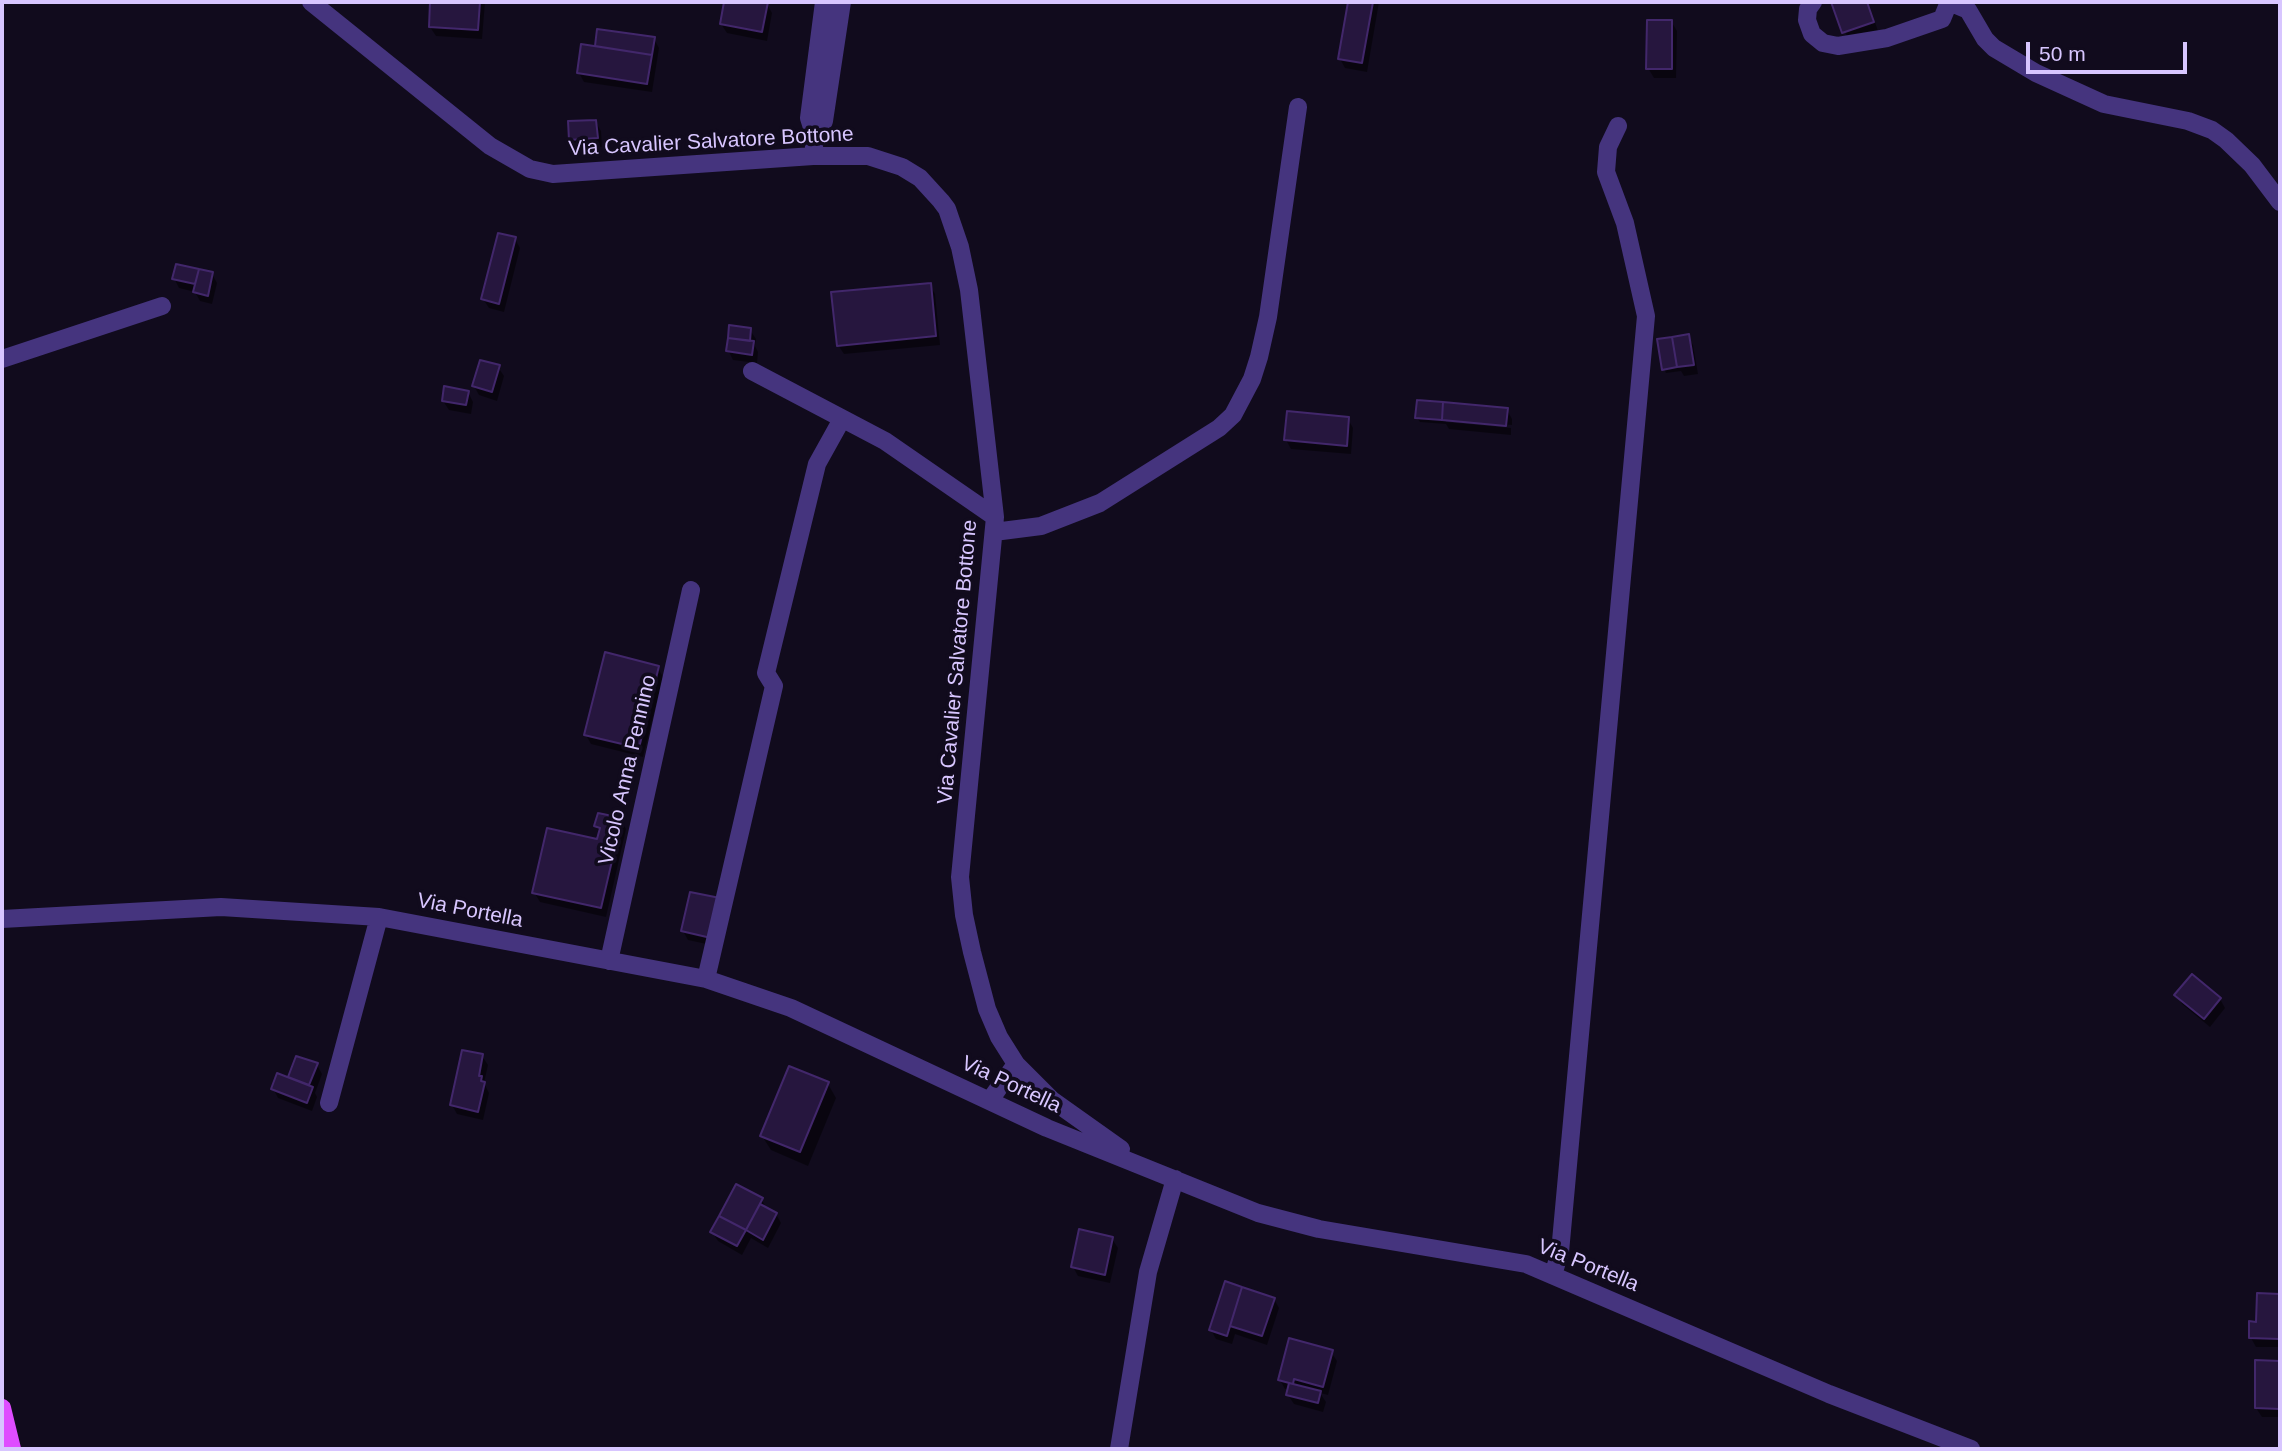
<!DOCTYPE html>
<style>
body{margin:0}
#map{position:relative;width:2282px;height:1451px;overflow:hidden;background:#110b1d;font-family:Helvetica,sans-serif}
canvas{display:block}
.frame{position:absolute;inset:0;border:4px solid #d8c6ff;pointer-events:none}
.scale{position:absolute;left:2026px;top:42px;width:161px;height:32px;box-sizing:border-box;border:4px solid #d8c6ff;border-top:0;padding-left:9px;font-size:21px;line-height:24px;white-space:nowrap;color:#d8c6ff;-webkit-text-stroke:5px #110b1d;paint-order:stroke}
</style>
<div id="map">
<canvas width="2282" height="1451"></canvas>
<div class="frame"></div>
<div class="scale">50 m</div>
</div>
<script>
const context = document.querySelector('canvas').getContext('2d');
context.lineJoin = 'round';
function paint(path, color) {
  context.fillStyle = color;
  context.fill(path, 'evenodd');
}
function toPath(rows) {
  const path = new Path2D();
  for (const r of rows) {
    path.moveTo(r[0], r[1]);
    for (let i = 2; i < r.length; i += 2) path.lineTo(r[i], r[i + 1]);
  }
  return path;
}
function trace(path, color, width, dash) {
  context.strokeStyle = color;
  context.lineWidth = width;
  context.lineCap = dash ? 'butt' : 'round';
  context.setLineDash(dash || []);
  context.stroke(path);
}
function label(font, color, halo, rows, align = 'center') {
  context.font = font + ' Helvetica,sans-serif';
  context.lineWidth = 7;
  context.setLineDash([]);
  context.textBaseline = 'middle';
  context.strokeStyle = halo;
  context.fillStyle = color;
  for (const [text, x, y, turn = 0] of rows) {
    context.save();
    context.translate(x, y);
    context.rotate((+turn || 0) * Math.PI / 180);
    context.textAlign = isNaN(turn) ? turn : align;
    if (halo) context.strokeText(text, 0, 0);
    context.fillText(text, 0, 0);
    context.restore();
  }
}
const shadow = toPath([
 [432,2,485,2,482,39,436,36,430,27],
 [726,2,767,4,772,13,767,41,727,33,721,24],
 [1349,2,1379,2,1367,72,1345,68,1340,59],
 [1833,2,1868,2,1878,31,1849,41],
 [1671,21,1677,31,1676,78,1654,78,1648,68],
 [599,31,654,39,659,48,652,92,584,82,579,73,596,48],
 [595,121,601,131,602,147,576,149,571,139],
 [515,239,520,248,504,312,489,308,483,299],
 [177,266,212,274,217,283,212,304,200,301,195,292,179,288,174,278],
 [930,285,935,294,940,345,844,354,838,345],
 [750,330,756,339,755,346,758,352,757,363,733,360,728,350],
 [1688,336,1693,345,1698,374,1684,376,1681,371,1666,373,1664,369],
 [498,367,504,376,497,401,479,395,474,386],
 [468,392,473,402,471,414,449,410,443,401],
 [1507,410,1512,419,1512,425,1446,419,1446,422,1511,428,1511,435,1449,429,1446,424,1420,422,1417,418],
 [1348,419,1353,428,1351,454,1291,449,1286,440],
 [658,668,663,677,643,757,591,744,586,735],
 [621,820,626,829,606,917,540,902,534,892,598,842,600,833,596,826],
 [691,894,716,946,688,940,683,931],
 [2176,995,2220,999,2225,1008,2210,1027,2182,1004],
 [482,1056,488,1065,484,1083,489,1093,483,1120,457,1114,452,1105],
 [297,1058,317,1065,322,1074,315,1093,317,1097,312,1111,278,1098,273,1088,289,1079],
 [828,1084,836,1098,808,1166,771,1150,762,1136],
 [762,1200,767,1210,776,1214,781,1223,768,1248,751,1238,742,1255,718,1241,712,1232],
 [1112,1239,1118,1248,1110,1283,1078,1276,1073,1267],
 [2259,1295,2280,1295,2280,1347,2256,1347,2251,1338,2258,1323],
 [1274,1299,1279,1308,1267,1345,1235,1334,1232,1344,1216,1339,1211,1330],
 [1331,1352,1337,1361,1328,1395,1320,1393,1326,1402,1323,1412,1294,1404,1288,1395,1289,1390,1285,1389,1280,1380],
 [2257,1362,2280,1362,2280,1417,2262,1417,2256,1408]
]);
const building = toPath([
 [430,2,480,2,478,30,429,27,430,2],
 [724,2,768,2,762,32,720,24,724,2],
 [1348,2,1373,2,1362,63,1338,59,1348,2],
 [1831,2,1867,2,1874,22,1842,33,1831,2],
 [1647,20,1672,20,1672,69,1646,69,1647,20],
 [597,29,655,37,652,55,595,46,597,29],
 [581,44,652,55,647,84,577,73,581,44],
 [596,120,598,138,569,140,568,121,596,120],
 [498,233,516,237,499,304,481,299,498,233],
 [176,264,199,269,195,284,172,279,176,264],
 [199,269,213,272,208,296,193,292,199,269],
 [931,283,936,336,837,346,831,292,931,283],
 [729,325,751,328,750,341,728,338,729,325],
 [1689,334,1694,365,1677,367,1672,337,1689,334],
 [1672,337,1677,367,1662,370,1657,339,1672,337],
 [728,338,754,341,752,355,726,351,728,338],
 [480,360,500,365,492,392,472,386,480,360],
 [444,386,469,391,466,405,442,401,444,386],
 [1417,400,1443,402,1442,420,1415,418,1417,400],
 [1443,402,1508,408,1506,426,1442,420,1443,402],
 [1287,411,1349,417,1347,446,1284,440,1287,411],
 [605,652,659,666,639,748,584,735,605,652],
 [598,813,622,818,601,908,532,893,547,828,597,839,600,828,594,826,598,813],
 [690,892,720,898,711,938,681,931,690,892],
 [2192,974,2221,998,2204,1019,2174,995,2192,974],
 [462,1050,483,1054,479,1076,482,1076,481,1081,485,1082,478,1112,450,1105,462,1050],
 [296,1056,318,1063,309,1085,288,1077,296,1056],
 [789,1066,829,1082,800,1152,760,1136,789,1066],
 [277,1073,313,1087,307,1103,271,1089,277,1073],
 [736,1184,763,1198,746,1230,719,1216,736,1184],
 [760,1204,777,1213,763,1240,746,1230,760,1204],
 [719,1216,746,1230,737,1246,710,1232,719,1216],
 [1079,1229,1113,1237,1105,1275,1071,1267,1079,1229],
 [1225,1281,1242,1287,1227,1336,1209,1330,1225,1281],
 [1242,1287,1275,1298,1262,1336,1230,1326,1242,1287],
 [2257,1293,2280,1294,2280,1339,2249,1338,2249,1321,2256,1322,2257,1293],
 [1289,1338,1333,1350,1323,1387,1294,1379,1293,1384,1278,1380,1289,1338],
 [2255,1360,2280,1361,2280,1409,2255,1408,2255,1360],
 [1289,1383,1321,1391,1318,1403,1286,1395,1289,1383]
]);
const minor = toPath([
 [311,2,490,146,530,169,553,174,813,156,868,156,902,167,920,178,941,201,947,209,960,247,969,290,995,517,960,877,964,915,972,952,987,1009,999,1037,1016,1064,1052,1100,1121,1149],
 [1813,2,1808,9,1807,20,1812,34,1823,43,1838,46,1887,38,1942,19,1949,2],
 [1949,2,1968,10,1985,39,1994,48,2036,73,2104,104,2188,121,2212,130,2226,140,2252,165,2280,202],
 [815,137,809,118,824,2],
 [813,156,815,137,824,121,842,2],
 [2,359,162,306],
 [752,371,885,441,995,517],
 [994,532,1041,526,1100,503,1219,428,1233,415,1252,379,1259,357,1268,317,1298,107],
 [2,919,221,907,379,917,706,979,791,1008,1047,1128,1258,1213,1319,1229,1526,1264,1829,1394,1971,1449],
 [609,961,691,590],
 [706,979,774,686,766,673,817,464,842,419],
 [990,1100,1016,1064],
 [329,1103,379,917],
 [1553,1275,1560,1252,1646,316,1625,223,1606,172,1608,147,1618,126],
 [1119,1449,1148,1272,1175,1179]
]);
const major = toPath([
 [2,1408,12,1449]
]);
const streetNames = [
 ["Via Cavalier Salvatore Bottone",711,142,-3],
 ["Via Cavalier Salvatore Bottone",958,662,-85],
 ["Vicolo Anna Pennino",628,770,-77],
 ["Via Portella",470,911,11],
 ["Via Portella",1011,1085,25],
 ["Via Portella",1588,1266,22]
];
paint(shadow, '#0007');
paint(building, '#26163e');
trace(building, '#42276b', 2);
trace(minor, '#45347e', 18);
trace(major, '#df4dff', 18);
label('21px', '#d8c6ff', '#110b1d', streetNames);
</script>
